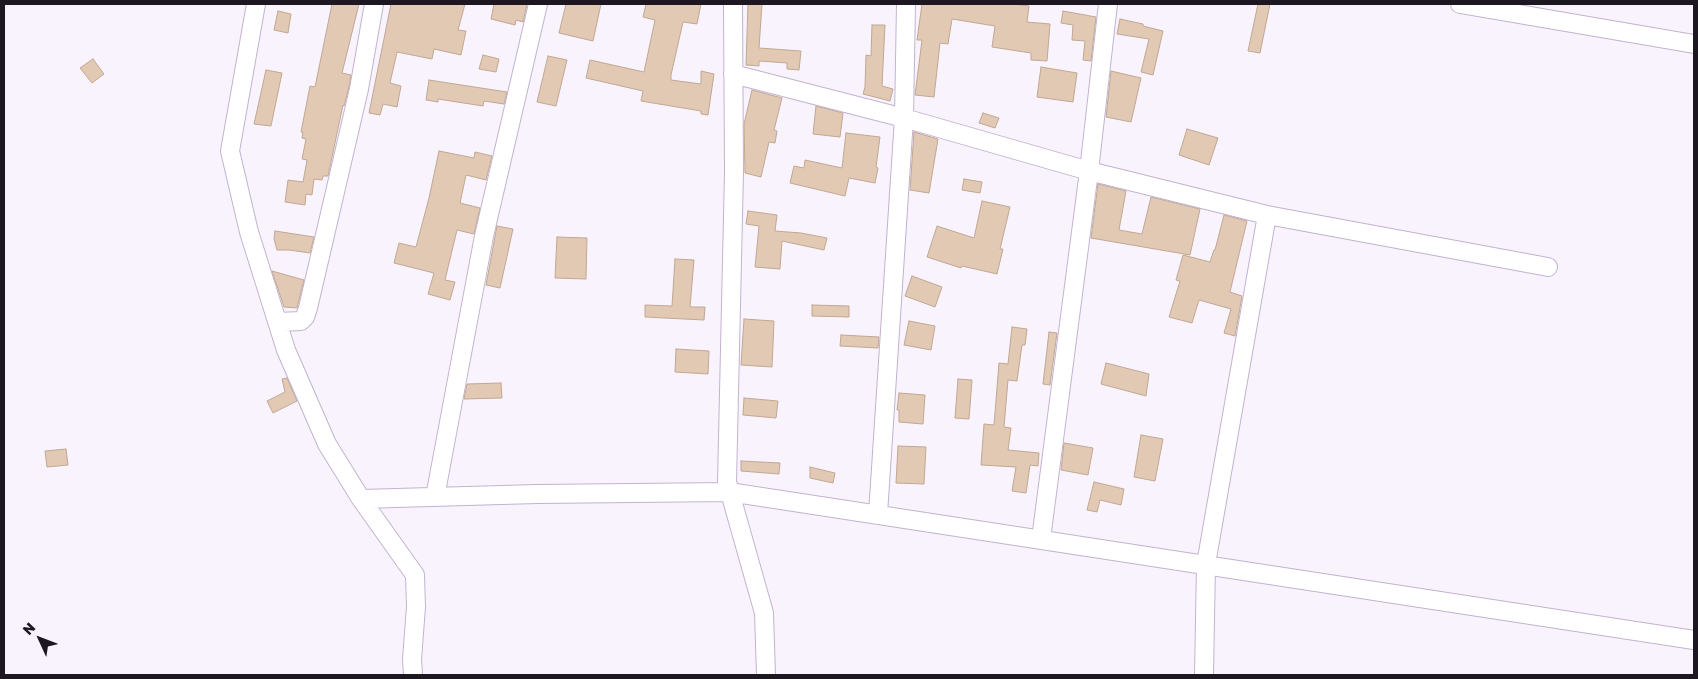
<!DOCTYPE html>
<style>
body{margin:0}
#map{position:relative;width:1698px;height:679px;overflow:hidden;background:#f9f3fe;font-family:"Golos Text",sans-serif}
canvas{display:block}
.frame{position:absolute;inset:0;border:5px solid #1d1721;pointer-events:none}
.north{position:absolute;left:15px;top:614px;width:50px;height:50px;-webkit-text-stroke:4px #f9f3fe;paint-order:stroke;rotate:313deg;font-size:14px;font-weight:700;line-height:20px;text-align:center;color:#1d1721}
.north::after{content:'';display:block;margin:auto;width:18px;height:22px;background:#1d1721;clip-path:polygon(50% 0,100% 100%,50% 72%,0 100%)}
</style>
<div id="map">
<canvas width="1698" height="679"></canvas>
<div class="frame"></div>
<div class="north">N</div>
</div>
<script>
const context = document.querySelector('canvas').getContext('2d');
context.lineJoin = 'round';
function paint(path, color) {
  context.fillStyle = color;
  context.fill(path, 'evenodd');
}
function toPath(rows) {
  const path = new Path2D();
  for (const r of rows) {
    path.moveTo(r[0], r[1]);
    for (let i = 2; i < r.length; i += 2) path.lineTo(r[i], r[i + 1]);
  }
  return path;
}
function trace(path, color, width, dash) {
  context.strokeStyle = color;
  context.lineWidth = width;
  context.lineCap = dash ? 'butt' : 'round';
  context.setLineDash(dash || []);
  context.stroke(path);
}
const building = toPath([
 [332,4,359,4,342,73,351,75,349,87,344,106,343,105,328,176,323,176,322,180,314,179,312,195,306,194,305,205,285,202,288,180,303,182,307,160,302,159,306,139,302,138,303,132,301,132,310,86,315,87,332,4],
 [391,4,465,4,458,30,466,31,461,55,434,49,432,59,397,52,390,83,401,86,397,107,383,104,380,115,369,113,391,4],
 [494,4,527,4,523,22,516,20,515,25,491,19,494,4],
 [566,4,601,4,593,41,559,33,566,4],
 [646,4,701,4,697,24,683,22,671,75,671,80,701,84,701,71,714,74,708,115,701,114,701,111,641,101,643,91,586,78,590,60,644,72,655,20,643,17,646,4],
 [748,4,762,4,759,48,801,51,799,70,787,69,787,63,759,61,759,66,746,65,748,4],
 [922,4,1013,4,1029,6,1027,22,1050,24,1047,61,1031,60,1031,53,992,47,995,26,952,19,948,44,940,43,934,97,915,95,922,40,917,40,922,4],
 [1258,4,1270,4,1260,53,1248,51,1258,4],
 [278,11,291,14,288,33,274,30,278,11],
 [1063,11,1096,17,1091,61,1083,60,1085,41,1072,40,1073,25,1061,23,1063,11],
 [1120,19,1143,24,1143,26,1163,31,1153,75,1141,72,1149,39,1117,34,1120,19],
 [872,25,885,25,882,86,893,89,890,101,863,94,865,87,866,55,871,56,872,25],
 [483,55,499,59,496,72,479,69,483,55],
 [548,56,567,60,556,106,537,102,548,56],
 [93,59,104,74,92,83,80,68,93,59],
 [1041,67,1077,73,1073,102,1037,97,1041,67],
 [266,70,282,73,271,126,254,124,266,70],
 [1111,71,1141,78,1131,122,1106,117,1111,71],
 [429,80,507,92,504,104,484,101,483,106,438,99,438,102,426,100,429,80],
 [752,90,782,98,774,130,777,131,775,143,769,142,761,177,745,173,744,124,752,90],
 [816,106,843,113,840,137,813,134,816,106],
 [983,113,999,118,995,128,979,123,983,113],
 [1187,129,1218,138,1209,165,1179,155,1187,129],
 [914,132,938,139,929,193,910,190,914,132],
 [846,133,880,137,876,167,878,168,875,183,849,178,845,196,790,183,794,166,804,168,805,160,842,168,846,133],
 [439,151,474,158,475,152,492,156,486,180,466,175,460,203,480,208,474,234,457,230,445,280,455,282,450,300,428,294,434,273,394,263,399,243,416,247,429,198,439,151],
 [964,179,982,182,980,193,962,190,964,179],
 [1098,184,1126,191,1119,230,1142,234,1151,197,1200,209,1190,255,1091,238,1098,184],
 [982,201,1010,207,1000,249,1003,249,997,274,962,266,961,268,927,257,937,226,974,238,982,201],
 [748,211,777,215,775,231,801,233,827,238,824,250,782,241,780,269,755,267,759,226,746,224,748,211],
 [1224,215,1247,221,1230,292,1242,296,1235,336,1224,333,1231,309,1199,300,1192,323,1169,317,1180,281,1176,280,1183,255,1210,262,1214,250,1215,250,1224,215],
 [497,226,513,229,500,288,486,285,497,226],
 [275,231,314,237,310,253,289,250,277,250,274,239,275,231],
 [557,237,587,238,586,279,555,278,557,237],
 [675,259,694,260,690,307,705,307,704,320,645,317,645,305,672,306,675,259],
 [272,271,304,280,297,308,284,307,272,271],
 [912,276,942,287,935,307,905,296,912,276],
 [812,305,849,306,849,317,812,316,812,305],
 [744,319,774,321,772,367,741,365,744,319],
 [909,321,935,326,931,350,904,345,909,321],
 [1012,327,1027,329,1025,345,1022,345,1017,381,1008,380,1004,427,1011,428,1008,450,1039,453,1038,466,1030,465,1026,493,1012,491,1016,467,981,465,984,424,994,425,999,363,1008,364,1012,327],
 [1049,332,1057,333,1050,385,1043,384,1049,332],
 [841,335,879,337,878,348,840,346,841,335],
 [676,349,709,351,708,374,675,372,676,349],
 [1106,363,1149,374,1146,396,1101,384,1106,363],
 [287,378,297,401,273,413,267,401,285,392,282,379,287,378],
 [958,379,972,380,969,419,955,418,958,379],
 [501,383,502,398,464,399,467,384,501,383],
 [899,393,925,395,923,424,899,422,899,410,897,410,899,393],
 [744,398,778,401,776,418,743,415,744,398],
 [1141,435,1163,439,1155,481,1134,477,1141,435],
 [1064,443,1093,448,1088,475,1061,470,1064,443],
 [898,446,926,447,924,484,896,483,898,446],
 [66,449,68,465,47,467,45,451,66,449],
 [741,461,780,463,779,474,741,471,741,461],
 [810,467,835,473,833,483,810,478,810,467],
 [1094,482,1124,489,1121,505,1100,500,1097,512,1087,510,1094,482]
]);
const minor = toPath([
 [256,4,230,151,249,232,286,350,327,444,361,499,415,575,416,607,412,659,413,675],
 [733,4,734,172,727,482,764,613,766,675],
 [1460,4,1694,44],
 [733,74,904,118,1089,171,1267,215,1548,267],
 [277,322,301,321,305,317,308,308,359,89,374,4],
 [435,497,484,236,538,4],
 [361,499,537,494,729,492,1694,640],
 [878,514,904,118,906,4],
 [1041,539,1089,171,1108,4],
 [1204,675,1206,564,1267,215]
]);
paint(building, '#e2c9b4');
trace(building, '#c0a793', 1);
trace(minor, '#c2b3ce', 20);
trace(minor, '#fff', 18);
</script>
